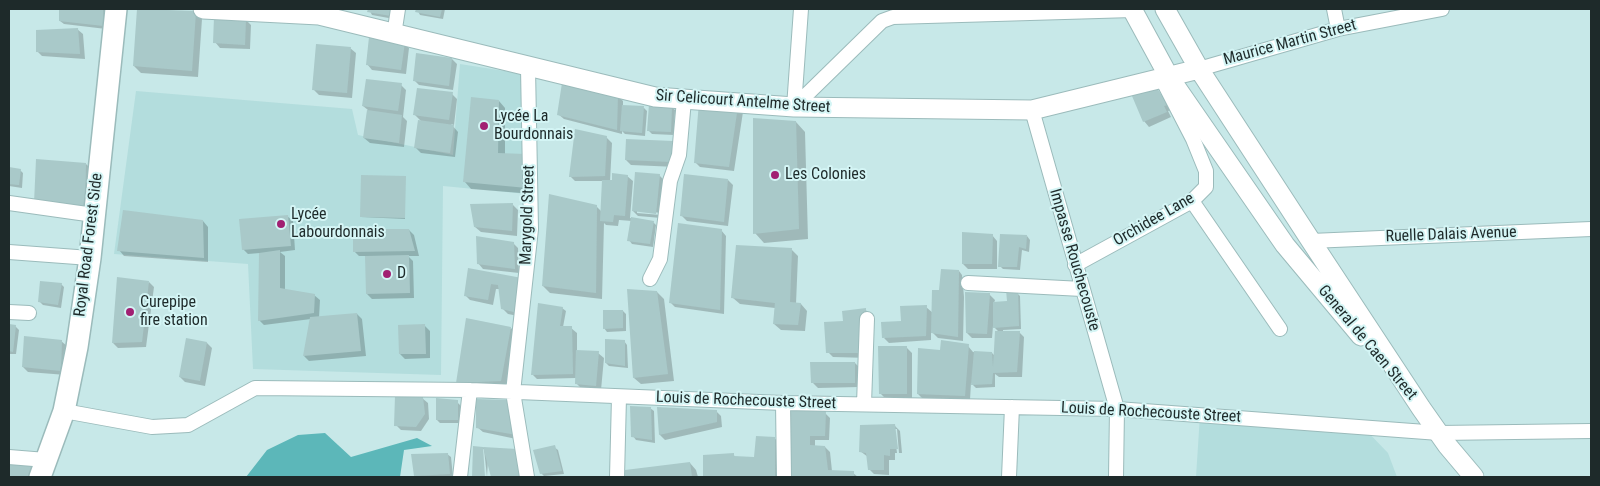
<!DOCTYPE html>
<meta charset="utf-8">
<style>
body{margin:0}
#map{position:relative;width:1600px;height:486px;overflow:hidden;background:#c7e8e8;font-family:"Roboto Condensed",sans-serif}
canvas{display:block}
.frame{position:absolute;inset:0;border:10px solid #1e2a2a;pointer-events:none}
</style>
<div id="map">
<canvas width="1600" height="486"></canvas>
<div class="frame"></div>
</div>
<script>
const context = document.querySelector('canvas').getContext('2d');
context.lineJoin = 'round';
function paint(path, color) {
  context.fillStyle = color;
  context.fill(path, 'evenodd');
}
function toPath(rows) {
  const path = new Path2D();
  for (const r of rows) {
    path.moveTo(r[0], r[1]);
    for (let i = 2; i < r.length; i += 2) path.lineTo(r[i], r[i + 1]);
  }
  return path;
}
function trace(path, color, width, dash) {
  context.strokeStyle = color;
  context.lineWidth = width;
  context.lineCap = dash ? 'butt' : 'round';
  context.setLineDash(dash || []);
  context.stroke(path);
}
function label(font, color, halo, rows, align = 'center') {
  context.font = font + ' "Roboto Condensed",sans-serif';
  context.lineWidth = 4;
  context.setLineDash([]);
  context.textBaseline = 'middle';
  context.strokeStyle = halo;
  context.fillStyle = color;
  for (const [text, x, y, turn = 0] of rows) {
    context.save();
    context.translate(x, y);
    context.rotate((+turn || 0) * Math.PI / 180);
    context.textAlign = isNaN(turn) ? turn : align;
    if (halo) context.strokeText(text, 0, 0);
    context.fillText(text, 0, 0);
    context.restore();
  }
}
const built = toPath([
 [460,64,524,74,527,194,443,186,441,375,253,369,248,264,114,254,136,91,352,109,358,135,453,155],
 [1200,415,1363,427,1388,453,1397,477,1196,477]
]);
const forest = toPath([
 [325,433,351,457,417,438,432,446,404,450,400,477,246,477,267,450,298,435]
]);
const shadow = toPath([
 [60,9,103,9,105,11,106,29,64,24,60,21],
 [138,9,196,12,202,19,198,77,141,73,134,66],
 [369,9,396,9,394,19,372,15],
 [417,9,445,9,443,19,420,15],
 [246,20,251,25,250,49,220,48,215,42],
 [77,29,83,34,85,59,42,56,37,51],
 [404,43,409,48,406,74,372,70,367,64],
 [350,48,356,53,352,98,319,95,314,90],
 [452,59,457,64,453,90,419,85,414,80],
 [401,85,406,90,403,117,407,121,404,147,370,143,364,138,368,110,363,106],
 [1154,86,1172,110,1168,111,1171,117,1149,127,1144,121],
 [452,94,457,99,454,125,451,124,458,132,455,157,421,153,416,148,422,122,415,115],
 [618,96,623,101,623,106,644,108,647,111,645,136,625,134,622,131,622,134,564,119,558,114],
 [499,101,505,108,505,154,533,194,471,189,465,182],
 [700,103,743,112,734,171,700,167,695,162],
 [672,107,675,110,674,135,652,134,648,130],
 [796,122,805,132,808,239,764,243,755,233],
 [606,137,612,143,610,182,627,176,633,181,630,218,653,222,656,225,653,247,632,244,629,240,632,221,619,220,618,226,606,225,604,223,602,299,550,293,543,286,597,207,601,211,603,181,575,181,570,176],
 [672,143,678,148,677,167,631,165,626,160],
 [86,164,91,169,90,214,40,208],
 [9,168,20,170,23,173,22,188,9,186],
 [659,175,664,180,661,213,637,210,637,213,661,215,661,218,638,216,633,211],
 [405,177,405,219,361,217],
 [728,180,733,185,728,226,687,221,682,216],
 [513,205,518,210,517,236,481,232,475,227],
 [287,216,293,221,295,250,280,252,285,256,285,290,314,295,320,300,319,318,357,314,362,319,366,356,309,361,304,356,311,319,264,325,259,320,260,253,248,254,243,249],
 [203,221,208,227,208,262,124,256,119,250],
 [409,230,414,235,419,256,408,256,413,261,414,298,372,299,367,294,366,256,359,256,354,251],
 [721,230,726,236,724,314,675,307,670,302],
 [992,235,997,241,997,269,968,269,963,264],
 [1027,236,1030,240,1029,252,1022,250,1020,270,1003,269,1000,266],
 [513,243,518,248,519,273,483,269,478,263],
 [791,249,798,256,796,304,801,304,807,311,805,331,781,330,774,324,775,308,740,304,733,298],
 [469,269,521,279,523,317,508,314,503,309,500,289,496,289,493,305,470,300,465,295],
 [959,271,962,275,964,297,963,341,938,338,931,331,931,340,889,343,884,338,926,307,933,313,940,291],
 [149,282,154,287,146,347,118,348,113,343],
 [61,284,64,287,61,308,43,305,40,302],
 [657,292,664,299,674,381,641,384,634,378],
 [1017,293,1020,296,1021,329,1003,330,1003,332,1019,332,1024,337,1022,377,999,377,995,374,995,387,976,388,971,383,970,400,923,399,918,394,941,351,968,346,973,352,992,353,995,356,999,332,993,326,992,338,972,338,967,333,989,294,995,300,994,303,1008,302],
 [562,308,566,311,563,327,571,328,577,333,577,351,598,353,604,358,601,390,581,388,576,383,576,378,537,379,532,374],
 [865,309,870,315,869,358,833,357,828,352],
 [623,311,626,314,626,331,607,332,604,328],
 [424,325,430,331,430,358,405,359,400,354],
 [9,326,15,326,19,330,16,354,9,354],
 [511,328,518,335,508,387,464,389,457,382],
 [187,339,207,343,212,348,205,386,185,382,180,377],
 [61,341,67,346,66,375,28,372,23,367],
 [624,341,627,345,628,368,609,366,606,363],
 [907,348,912,353,912,399,885,398,880,393],
 [855,363,860,368,859,387,818,388,813,383],
 [422,398,428,403,429,419,421,431,401,430,396,425],
 [477,400,521,440,483,432,477,427],
 [457,402,460,405,460,423,440,423,437,420],
 [650,408,654,411,655,443,636,440,633,436],
 [658,408,716,411,721,416,722,427,665,440,660,435],
 [792,412,825,413,830,418,829,440,815,440,815,446,825,447,830,452,832,471,853,473,858,477,792,477],
 [895,426,900,431,902,453,899,453,897,429,894,429,897,453,895,453,895,460,889,460,889,475,874,474,869,469,868,457,860,451],
 [774,438,780,443,780,477,704,477,704,456,733,454,736,458,755,459],
 [474,447,517,450,527,477,493,477,488,459,487,477,484,449,482,449,484,477,473,477],
 [554,447,558,450,564,474,544,476,541,473],
 [447,454,451,457,453,477,417,477,415,475],
 [690,463,696,470,698,477,626,477,626,471]
]);
const building = toPath([
 [59,9,103,9,104,26,59,21],
 [137,9,196,11,192,71,133,66],
 [368,9,392,9,391,16,367,12],
 [416,9,442,9,440,17,415,12],
 [214,17,246,18,245,45,213,43],
 [78,28,80,54,36,52,36,30],
 [369,37,405,42,401,70,366,65],
 [316,44,351,47,347,93,312,90],
 [416,53,452,58,449,86,413,81],
 [366,79,402,83,398,111,362,106],
 [562,83,618,94,617,130,557,115],
 [1155,85,1168,105,1164,106,1167,112,1143,122,1132,96],
 [417,88,453,92,449,120,413,115],
 [471,97,499,100,498,153,526,154,527,188,463,182],
 [699,102,738,106,729,167,694,163],
 [649,104,672,106,671,132,647,131],
 [622,105,644,106,642,133,620,131],
 [367,110,402,115,399,143,363,138],
 [753,118,796,121,799,229,753,234],
 [418,120,454,125,450,153,414,148],
 [575,129,607,136,605,176,569,177],
 [626,139,673,141,672,162,625,160],
 [36,159,86,163,85,210,34,203],
 [9,167,21,169,19,185,9,184],
 [635,172,660,174,656,214,632,211],
 [612,173,628,175,625,216,614,215,613,222,600,221,602,180,612,180],
 [684,174,728,179,724,222,680,216],
 [361,175,406,176,405,218,360,217],
 [549,194,597,205,596,293,542,286],
 [513,203,512,231,474,227,470,204],
 [123,210,203,220,204,258,117,251],
 [288,215,291,246,242,250,239,219],
 [631,217,654,221,650,244,627,241],
 [678,223,722,229,720,310,669,303],
 [353,229,409,229,415,251,353,252],
 [962,232,993,234,992,264,962,264],
 [1000,234,1027,235,1026,249,1019,247,1017,267,998,267],
 [476,236,514,242,515,269,477,264],
 [736,245,792,248,790,302,801,303,798,325,773,324,775,303,731,298],
 [280,250,280,288,315,294,314,313,258,321,259,253],
 [409,255,410,293,366,294,365,256],
 [468,268,522,278,518,313,501,309,498,285,491,284,488,300,464,296],
 [941,269,959,270,958,337,931,333,932,290,939,290],
 [117,277,149,281,142,342,112,343],
 [40,281,62,283,58,305,38,302],
 [627,289,657,291,668,374,633,378],
 [1006,290,1018,291,1019,326,993,328,993,302,1007,301],
 [965,292,990,293,987,334,966,333],
 [538,303,563,307,560,326,572,326,573,374,531,375],
 [927,305,926,336,882,338,881,322,901,321,900,306],
 [866,308,864,353,826,353,824,322,843,321,842,311],
 [603,310,623,310,623,328,603,329],
 [357,313,361,351,303,356,310,317],
 [466,318,511,327,501,381,456,383],
 [9,324,16,325,13,352,9,351],
 [425,324,426,354,399,354,398,325],
 [995,331,1020,331,1017,372,993,373,992,384,971,385,974,351,992,352,993,368],
 [24,336,62,340,61,371,22,367],
 [186,338,207,342,200,381,179,377],
 [605,339,625,340,625,366,605,363],
 [941,340,969,344,965,396,917,394,918,348,940,350],
 [878,346,907,346,907,394,879,394],
 [576,350,599,351,596,386,575,384],
 [810,362,855,362,855,383,811,383],
 [395,396,423,397,425,414,416,427,394,426],
 [436,398,458,400,458,420,436,420],
 [476,399,508,400,517,435,476,428],
 [630,406,651,407,652,440,631,437],
 [657,407,717,410,717,422,659,435],
 [791,411,826,411,825,436,810,436,810,445,825,446,828,470,854,471,854,477,791,477],
 [895,424,898,449,890,449,890,456,884,455,884,470,868,470,866,453,859,452,860,425],
 [756,436,775,437,775,477,703,477,703,455,734,453,734,456,754,457],
 [555,445,562,471,540,474,533,450],
 [473,446,483,447,485,477,472,477],
 [483,447,517,449,523,477,491,477],
 [448,453,450,474,414,476,411,454],
 [9,460,36,463,31,477,9,477],
 [690,462,692,477,625,477,625,470]
]);
const street = toPath([
 [1334,9,1338,29],
 [394,35,398,9],
 [1199,69,1338,29,1442,9],
 [794,107,882,21,893,17,1133,10],
 [794,107,801,9],
 [1032,110,1117,409,1116,477],
 [1192,201,1280,329],
 [9,203,94,215],
 [1311,241,1591,229],
 [9,252,90,258],
 [1075,265,1192,201,1206,187,1206,171,1193,139,1163,81],
 [650,279,660,259,670,181,679,155,684,100],
 [968,283,1082,289],
 [9,312,29,313],
 [783,403,784,477],
 [864,404,867,319],
 [64,411,152,427,188,425,255,388,470,390,783,403,1117,409,1439,433,1591,431],
 [9,457,46,460],
 [460,477,470,390],
 [527,477,513,392,531,229,528,68],
 [617,477,619,397],
 [1009,477,1012,407]
]);
const secondary = toPath([
 [203,9,319,15,655,97,794,107,1032,110,1199,69],
 [1132,9,1169,77,1285,245,1361,336],
 [1165,9,1199,69,1311,241,1421,408,1447,445,1474,477]
]);
const primary = toPath([
 [40,477,64,411,77,347,90,258,116,9]
]);
const markers = [
 [484,126,5,"#a12072"],
 [775,175,5,"#a12072"],
 [281,224,5,"#a12072"],
 [387,274,5,"#a12072"],
 [130,312,5,"#a12072"]
];
const streetNames = [
 ["Maurice Martin Street",1290,43,-15],
 ["Sir Celicourt Antelme Street",743,102,4],
 ["Marygold Street",528,215,-88],
 ["Orchidee Lane",1154,220,-30],
 ["Ruelle Dalais Avenue",1451,235,-2],
 ["Royal Road Forest Side",89,245,-83],
 ["Impasse Rouchecouste",1074,260,74],
 ["General de Caen Street",1367,343,50],
 ["Louis de Rochecouste Street",746,401,2],
 ["Louis de Rochecouste Street",1151,413,3]
];
const poiNames = [
 ["Lycée La",494,117],
 ["Bourdonnais",494,135],
 ["Les Colonies",785,175],
 ["Lycée",291,215],
 ["Labourdonnais",291,233],
 ["D",397,274],
 ["Curepipe",140,303],
 ["fire station",140,321]
];
paint(built, '#b3dddd');
paint(forest, '#5cb7b9');
paint(shadow, '#0003');
paint(building, '#a9c9c9');
trace(street, '#9bbbbb', 16);
trace(secondary, '#9bbbbb', 21);
trace(primary, '#9bbbbb', 24);
trace(street, '#fff', 14);
trace(secondary, '#fff', 19);
trace(primary, '#fff', 21);
for (const [x, y, r, color] of markers) {
  const dot = new Path2D();
  dot.arc(x, y, r, 0, 2 * Math.PI);
  context.fillStyle = color;
  context.fill(dot);
  trace(dot, '#d4f5f5', 2);
}
label('16px', '#1e2a2a', '#d4f5f5', streetNames);
label('16px', '#1e2a2a', '#d4f5f5', poiNames, 'left');
</script>
